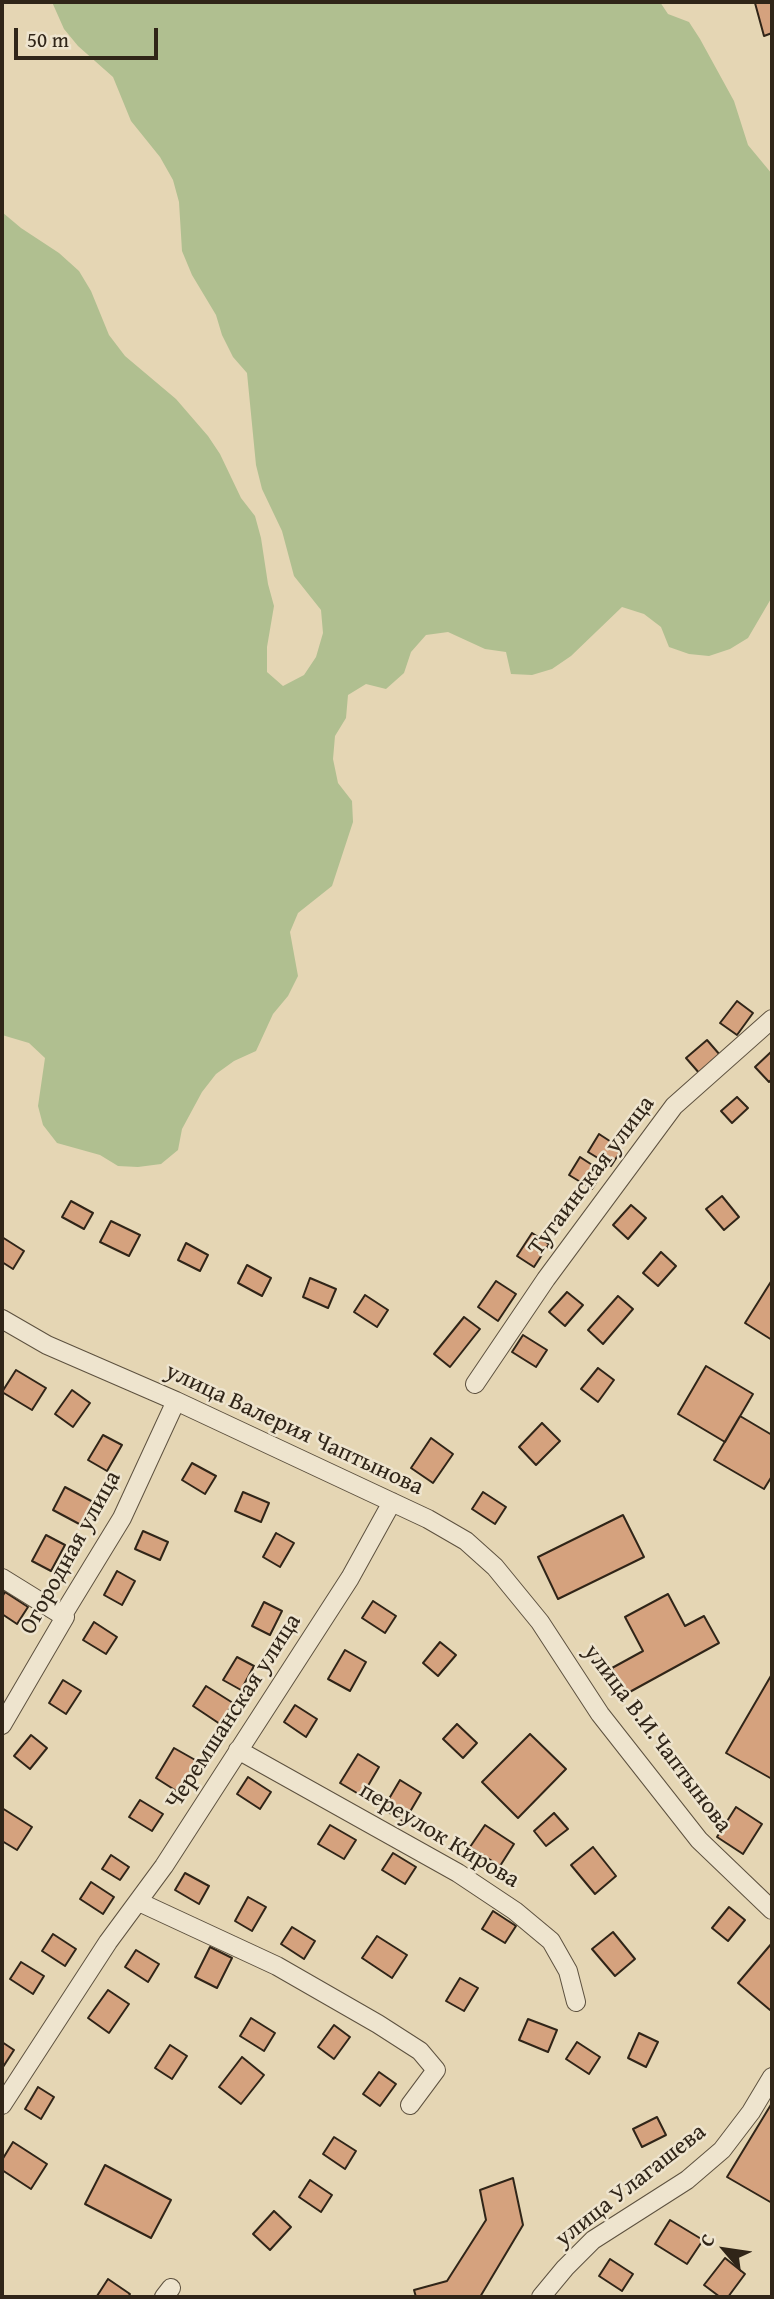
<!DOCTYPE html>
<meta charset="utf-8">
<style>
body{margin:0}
#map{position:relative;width:774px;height:2299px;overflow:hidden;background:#e5d6b4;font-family:"Gentium Book Plus",serif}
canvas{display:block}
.frame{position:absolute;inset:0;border:4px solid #302518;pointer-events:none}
.north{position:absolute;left:690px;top:2215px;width:70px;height:70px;-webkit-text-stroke:5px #eee4ce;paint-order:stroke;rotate:299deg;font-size:19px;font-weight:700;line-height:28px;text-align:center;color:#302518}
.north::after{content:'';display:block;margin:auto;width:24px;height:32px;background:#302518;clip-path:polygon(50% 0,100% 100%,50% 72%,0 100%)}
.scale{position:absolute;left:14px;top:28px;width:144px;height:32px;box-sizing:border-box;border:4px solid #302518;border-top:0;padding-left:9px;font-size:21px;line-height:24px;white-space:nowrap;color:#302518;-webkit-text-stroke:5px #eee4ce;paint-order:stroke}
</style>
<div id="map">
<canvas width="774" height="2299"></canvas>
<div class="frame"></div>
<div class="north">С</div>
<div class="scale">50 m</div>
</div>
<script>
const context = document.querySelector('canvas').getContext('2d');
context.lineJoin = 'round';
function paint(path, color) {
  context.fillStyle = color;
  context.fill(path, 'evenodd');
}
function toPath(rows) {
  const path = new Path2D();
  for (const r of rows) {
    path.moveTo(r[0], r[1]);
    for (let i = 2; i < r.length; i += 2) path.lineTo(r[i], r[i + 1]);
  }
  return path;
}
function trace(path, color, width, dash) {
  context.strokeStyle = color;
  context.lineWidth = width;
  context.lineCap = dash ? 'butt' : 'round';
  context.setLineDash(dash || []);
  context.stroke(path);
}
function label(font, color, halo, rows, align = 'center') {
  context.font = font + ' "Gentium Book Plus",serif';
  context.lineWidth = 5;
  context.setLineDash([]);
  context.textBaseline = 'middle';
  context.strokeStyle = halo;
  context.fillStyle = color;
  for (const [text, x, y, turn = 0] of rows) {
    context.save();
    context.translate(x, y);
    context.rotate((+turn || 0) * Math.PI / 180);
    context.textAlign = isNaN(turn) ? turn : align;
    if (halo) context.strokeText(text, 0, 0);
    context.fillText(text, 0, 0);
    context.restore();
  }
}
const green = toPath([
 [52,2,660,2,668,14,689,22,700,39,734,101,748,145,772,174,772,597,748,638,730,649,709,656,689,654,669,647,661,627,644,614,622,607,571,656,552,669,532,675,511,674,506,652,485,649,448,632,426,635,411,652,404,673,386,689,366,684,348,695,346,718,335,736,333,759,338,783,352,801,353,822,332,886,298,913,290,932,298,976,288,996,273,1014,256,1051,234,1061,216,1074,202,1092,182,1129,178,1150,161,1164,138,1167,118,1166,100,1155,57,1143,43,1125,38,1106,45,1058,29,1043,2,1035,2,212,21,228,59,253,79,271,91,291,109,335,125,356,176,399,208,436,220,454,241,498,255,516,261,538,268,584,274,606,267,647,267,672,283,686,304,675,316,657,323,633,321,610,294,576,282,531,262,489,256,465,247,373,233,357,222,335,216,315,192,275,182,251,179,202,173,180,160,157,131,121,113,77,78,46,64,29]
]);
const building = toPath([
 [772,2,772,33,764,36,755,3,772,2],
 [737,1001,753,1013,737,1035,720,1023,737,1001],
 [707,1040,720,1055,700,1074,686,1058,707,1040],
 [772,1051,772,1079,769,1082,755,1067,772,1051],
 [737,1097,748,1108,732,1123,721,1111,737,1097],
 [599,1134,622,1149,611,1166,588,1152,599,1134],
 [580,1157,603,1172,592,1189,569,1175,580,1157],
 [722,1196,739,1217,724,1230,706,1209,722,1196],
 [71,1201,93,1213,84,1229,62,1217,71,1201],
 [631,1205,646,1218,628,1239,613,1225,631,1205],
 [111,1221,140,1235,129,1256,100,1242,111,1221],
 [532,1233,549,1244,534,1267,517,1256,532,1233],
 [2,1237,24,1251,13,1269,2,1262,2,1237],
 [186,1243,208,1255,200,1271,178,1260,186,1243],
 [661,1252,676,1266,658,1286,643,1273,661,1252],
 [247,1265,271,1278,262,1296,238,1283,247,1265],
 [310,1278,336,1289,328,1308,303,1297,310,1278],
 [772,1280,772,1340,745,1323,772,1280],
 [496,1281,516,1294,498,1321,478,1307,496,1281],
 [567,1292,583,1305,565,1326,549,1312,567,1292],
 [365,1295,388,1310,377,1327,354,1312,365,1295],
 [618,1296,633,1309,603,1344,588,1330,618,1296],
 [464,1317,480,1329,450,1367,434,1354,464,1317],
 [523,1335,547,1350,536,1367,512,1352,523,1335],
 [706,1366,753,1394,725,1442,678,1414,706,1366],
 [598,1368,614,1380,598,1402,581,1389,598,1368],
 [16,1370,46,1388,32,1410,2,1392,16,1370],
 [72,1390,90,1403,73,1427,55,1414,72,1390],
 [740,1416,772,1435,772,1476,764,1489,714,1460,740,1416],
 [542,1423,560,1441,536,1465,519,1447,542,1423],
 [103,1435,122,1445,107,1471,88,1460,103,1435],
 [431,1438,453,1454,433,1483,411,1468,431,1438],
 [192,1463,216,1476,205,1494,182,1480,192,1463],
 [65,1487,95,1503,83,1526,53,1510,65,1487],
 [243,1492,269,1503,261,1522,235,1511,243,1492],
 [483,1492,506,1507,495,1524,472,1509,483,1492],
 [623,1515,644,1557,558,1599,538,1557,623,1515],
 [143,1531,168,1542,160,1560,135,1549,143,1531],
 [276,1533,294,1543,280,1567,263,1557,276,1533],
 [46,1535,65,1545,51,1571,32,1561,46,1535],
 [117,1571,135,1581,122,1605,104,1595,117,1571],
 [5,1592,28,1607,17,1624,2,1614,2,1597,5,1592],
 [668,1594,685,1626,704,1616,719,1643,626,1694,612,1668,643,1651,625,1617,668,1594],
 [373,1601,396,1616,385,1633,362,1618,373,1601],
 [264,1602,282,1611,270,1635,252,1626,264,1602],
 [94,1622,117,1637,106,1654,83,1640,94,1622],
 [440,1642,456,1655,438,1676,423,1663,440,1642],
 [345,1650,366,1662,350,1691,328,1679,345,1650],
 [237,1657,254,1666,241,1690,223,1680,237,1657],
 [772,1674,772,1779,726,1753,772,1674],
 [63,1680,81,1691,66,1714,49,1703,63,1680],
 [206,1686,233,1703,220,1724,193,1706,206,1686],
 [295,1705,317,1719,306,1737,284,1722,295,1705],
 [457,1724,477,1743,463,1758,443,1739,457,1724],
 [530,1734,566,1769,518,1818,482,1782,530,1734],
 [31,1735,47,1748,30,1769,14,1756,31,1735],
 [174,1748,197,1761,178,1792,156,1778,174,1748],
 [358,1754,379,1767,362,1796,340,1783,358,1754],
 [248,1777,271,1792,260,1809,237,1794,248,1777],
 [400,1780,421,1793,404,1822,383,1809,400,1780],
 [140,1800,163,1814,152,1831,129,1817,140,1800],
 [736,1807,762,1824,743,1854,717,1837,736,1807],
 [2,1808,32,1827,17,1850,2,1841,2,1808],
 [554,1813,568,1829,546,1846,534,1831,554,1813],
 [330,1825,356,1840,344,1859,318,1844,330,1825],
 [485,1825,514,1844,500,1866,470,1847,485,1825],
 [593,1847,616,1876,595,1894,571,1865,593,1847],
 [393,1853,416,1867,405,1884,382,1870,393,1853],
 [111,1855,129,1867,120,1880,102,1869,111,1855],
 [185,1873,209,1886,199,1904,175,1890,185,1873],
 [91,1882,114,1897,103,1914,80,1899,91,1882],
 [248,1897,266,1907,252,1931,235,1921,248,1897],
 [729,1907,745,1920,728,1941,712,1928,729,1907],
 [493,1911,516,1926,505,1943,482,1929,493,1911],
 [292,1927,315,1941,304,1959,281,1944,292,1927],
 [613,1932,635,1959,615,1976,592,1949,613,1932],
 [53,1934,76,1949,65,1966,42,1951,53,1934],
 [377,1936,407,1955,392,1978,362,1958,377,1936],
 [772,1943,772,2008,770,2010,738,1983,772,1943],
 [210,1947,232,1958,217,1988,195,1977,210,1947],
 [136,1950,159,1964,148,1982,125,1967,136,1950],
 [21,1962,44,1976,33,1994,10,1979,21,1962],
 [460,1978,478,1988,464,2011,446,2001,460,1978],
 [108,1990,129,2004,109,2033,88,2018,108,1990],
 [251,2018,275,2033,264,2051,240,2036,251,2018],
 [528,2019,557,2030,548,2052,519,2040,528,2019],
 [334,2025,350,2037,334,2059,318,2047,334,2025],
 [639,2033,658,2042,646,2067,628,2058,639,2033],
 [2,2042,14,2050,3,2067,2,2066,2,2042],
 [577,2042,600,2057,589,2074,566,2059,577,2042],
 [170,2045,187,2056,172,2079,155,2068,170,2045],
 [242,2057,264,2075,241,2104,219,2087,242,2057],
 [379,2072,396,2084,380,2106,363,2094,379,2072],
 [38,2087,54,2097,41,2119,25,2109,38,2087],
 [772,2103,772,2203,727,2177,772,2103],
 [657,2117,666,2135,642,2147,633,2129,657,2117],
 [334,2137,356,2151,345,2169,323,2154,334,2137],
 [13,2142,47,2164,31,2189,2,2170,2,2160,13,2142],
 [105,2165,171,2200,151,2238,85,2204,105,2165],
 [513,2178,523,2225,480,2297,416,2297,414,2290,447,2281,486,2220,480,2190,513,2178],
 [310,2180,332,2195,321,2212,299,2197,310,2180],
 [274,2211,291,2227,270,2250,253,2234,274,2211],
 [670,2220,703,2240,687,2264,655,2244,670,2220],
 [725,2258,745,2274,728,2297,720,2297,704,2285,725,2258],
 [610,2259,633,2274,622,2291,599,2276,610,2259],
 [108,2279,130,2294,128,2297,97,2296,108,2279]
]);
const street = toPath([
 [2,1319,47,1345,176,1401,428,1519,466,1541,495,1567,540,1622,600,1714,699,1840,772,1910],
 [475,1384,546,1279,674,1106,772,1019],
 [2,1578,65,1617],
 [2,1725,65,1617,64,1613,122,1518,176,1401],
 [238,1750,458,1873,515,1911,551,1941,568,1971,576,2002],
 [139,1902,277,1966,378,2024,420,2051,436,2070,410,2105],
 [2,2105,108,1942,164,1866,350,1578,392,1502],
 [164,2297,171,2288],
 [541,2297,565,2268,593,2240,687,2180,722,2150,751,2112,772,2077]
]);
const streetNames = [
 ["Тугаинская улица",592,1176,-53],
 ["улица Валерия Чаптынова",294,1430,25],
 ["Огородная улица",71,1553,-61],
 ["Черемшанская улица",234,1712,-57],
 ["улица В.И.Чаптынова",657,1739,53],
 ["переулок Кирова",439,1836,31],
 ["улица Улагашева",631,2186,-38]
];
paint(green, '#b0bf90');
paint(building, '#d5a27e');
trace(building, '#302518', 2);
trace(street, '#5d513f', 20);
trace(street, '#eee4ce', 18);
label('24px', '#302518', '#eee4ce', streetNames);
</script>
